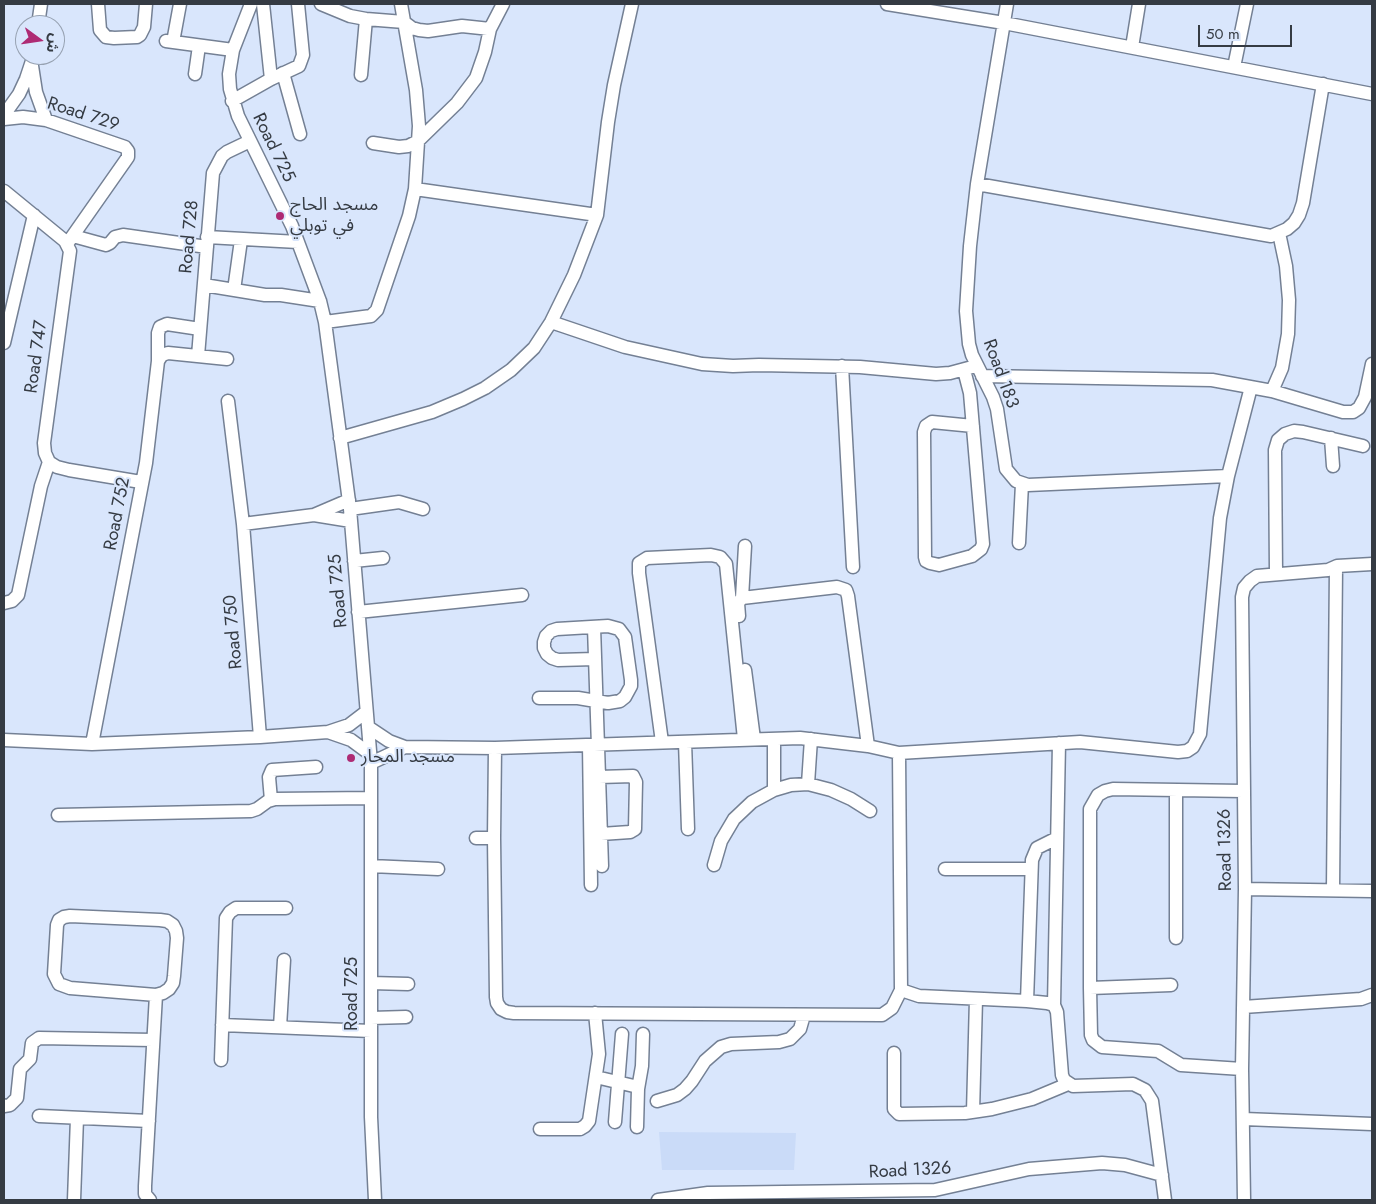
<!DOCTYPE html>
<meta charset="utf-8">
<style>
body{margin:0}
#map{position:relative;width:1376px;height:1204px;overflow:hidden;background:#d9e6fc;font-family:Jost,"Noto Sans Arabic",sans-serif}
canvas{display:block}
.frame{position:absolute;inset:0;border:5px solid #353b43;pointer-events:none}
.north{position:absolute;left:15px;top:15px;width:50px;height:50px;box-sizing:border-box;background:#d9e6fc;border:1px solid #97a2b2;border-radius:50%;rotate:104deg;font-size:14px;font-weight:700;line-height:20px;text-align:center;color:#353b43}
.north::after{content:'';display:block;margin:auto;width:18px;height:22px;background:#ae2b74;clip-path:polygon(50% 0,100% 100%,50% 72%,0 100%)}
.scale{position:absolute;left:1198px;top:25px;width:94px;height:22px;box-sizing:border-box;border:2px solid #353b43;border-top:0;padding-left:6px;font-size:15px;line-height:18px;white-space:nowrap;color:#353b43;-webkit-text-stroke:4px #d9e6fc;paint-order:stroke}
</style>
<div id="map">
<canvas width="1376" height="1204"></canvas>
<div class="frame"></div>
<div class="north">ش</div>
<div class="scale">50 m</div>
</div>
<script>
const context = document.querySelector('canvas').getContext('2d');
context.lineJoin = 'round';
function paint(path, color) {
  context.fillStyle = color;
  context.fill(path, 'evenodd');
}
function toPath(rows) {
  const path = new Path2D();
  for (const r of rows) {
    path.moveTo(r[0], r[1]);
    for (let i = 2; i < r.length; i += 2) path.lineTo(r[i], r[i + 1]);
  }
  return path;
}
function trace(path, color, width, dash) {
  context.strokeStyle = color;
  context.lineWidth = width;
  context.lineCap = dash ? 'butt' : 'round';
  context.setLineDash(dash || []);
  context.stroke(path);
}
function label(font, color, halo, rows, align = 'center') {
  context.font = font + ' Jost,"Noto Sans Arabic",sans-serif';
  context.lineWidth = 4;
  context.setLineDash([]);
  context.textBaseline = 'middle';
  context.strokeStyle = halo;
  context.fillStyle = color;
  for (const [text, x, y, turn = 0] of rows) {
    context.save();
    context.translate(x, y);
    context.rotate((+turn || 0) * Math.PI / 180);
    context.textAlign = isNaN(turn) ? turn : align;
    if (halo) context.strokeText(text, 0, 0);
    context.fillText(text, 0, 0);
    context.restore();
  }
}
const built = toPath([
 [659,1132,796,1133,794,1170,662,1170]
]);
const minor = toPath([
 [98,4,100,30,106,37,114,38,137,37,140,35,144,27,146,4],
 [251,4,233,50,229,74,230,89,238,116,292,226,320,301,325,322,350,509,371,763,371,1117,375,1200],
 [263,4,271,79],
 [321,4,350,16,366,19,404,22,412,28,419,30,428,31,462,26,490,29],
 [887,4,1004,23,1372,94],
 [1007,4,977,184,970,246,966,311,969,344,972,355,993,397,997,409,1006,469,1016,481,1028,485,1228,476],
 [38,25,41,4],
 [166,41,233,50],
 [173,42,180,4],
 [1132,47,1139,4],
 [32,66,36,92,46,120],
 [1234,67,1247,4],
 [283,73,300,134],
 [195,74,199,46],
 [361,75,366,19],
 [232,101,271,79,299,66,303,55,298,4],
 [4,115,19,94,26,79,34,55],
 [4,119,23,117,46,120,125,147,128,151,128,157,67,244],
 [373,143,399,147,408,146,418,141,457,103,476,78,485,52,490,29,503,4],
 [977,184,1271,236,1287,229,1294,223,1299,215,1303,203,1323,84],
 [415,189,597,215],
 [4,191,65,241,70,251,44,443,45,453,49,462,57,467,69,470,141,482],
 [73,236,106,245,110,243,115,237,123,235,207,247],
 [207,237,298,242],
 [204,285,265,295,281,295,320,301],
 [234,290,241,240],
 [325,322,371,316,377,310,409,216,415,189,419,126,416,90,401,4],
 [551,322,625,347,702,364,733,366,759,365,860,367,936,374,950,373,976,366],
 [4,343,34,215],
 [198,356,213,173,222,156,227,152,250,141],
 [158,361,158,333,160,327,167,324,200,329],
 [842,366,853,567],
 [964,370,970,393,983,544,981,549,972,556,939,565,930,563,926,561,925,557,924,432,926,426,932,422,973,426],
 [982,376,1212,380,1272,391,1343,412,1353,412,1359,408,1365,397,1372,364],
 [1272,391,1282,368,1288,334,1289,300,1286,266,1279,233],
 [228,401,243,524,260,737],
 [340,438,432,412,463,399,485,388,511,370,534,348,551,322,574,275,597,215,608,122,614,85,632,4],
 [1331,438,1333,466],
 [350,509,399,502,423,509],
 [314,515,349,500],
 [243,524,314,515,351,521],
 [1019,543,1022,484],
 [354,561,383,558],
 [1276,573,1275,450,1278,440,1285,434,1294,431,1303,432,1363,446],
 [742,598,745,546],
 [4,603,12,601,18,595,41,486,49,462],
 [358,612,522,595],
 [739,616,738,603,742,598,837,587,846,590,848,596,868,746],
 [594,627,602,866],
 [745,670,754,739],
 [539,698,578,698,608,703,620,701,625,697,631,686,631,680,625,637,619,629,608,626,557,629,551,631,546,636,544,642,544,648,547,654,552,658,558,660,595,659],
 [368,727,389,741,405,747,495,748,800,738,868,746,899,753,1080,742,1178,752,1187,751,1193,747,1200,734,1220,518,1228,476,1251,387],
 [328,732,351,740,370,754],
 [4,740,92,744,260,737,328,732,349,725,366,712],
 [662,742,639,573,639,563,647,558,711,555,720,557,726,564,744,739],
 [685,742,688,829],
 [92,744,146,463,158,361,162,355,168,353,227,359],
 [589,745,591,885],
 [495,748,494,838,496,997,497,1003,501,1009,507,1012,514,1013,882,1015,892,1008,901,990,899,753],
 [371,763,405,747],
 [599,777,633,776,636,782,635,829,630,832,601,834],
 [808,784,811,739],
 [774,790,774,739],
 [1176,790,1176,938],
 [271,800,269,777,272,770,316,767],
 [58,815,251,811,257,809,268,801,275,799,371,798],
 [476,838,494,838],
 [714,865,721,841,734,819,752,802,774,790,791,785,808,784,831,790,851,799,870,811],
 [371,866,438,869],
 [945,869,1031,869],
 [1245,889,1372,891],
 [1333,889,1336,567],
 [70,916,160,920,167,921,173,925,176,931,177,938,174,976,173,983,169,989,163,993,156,995,70,988,59,984,54,974,57,925,59,920,64,917,70,916],
 [371,983,408,984],
 [1090,988,1171,985],
 [901,990,919,996,1027,1001,1047,1003,1054,1005,1057,1012,1062,1075,1064,1080,1073,1086,1133,1084,1145,1090,1152,1101,1165,1200],
 [1027,1001,1032,860,1037,848,1057,838],
 [1054,1005,1059,743],
 [1243,1007,1361,999,1372,995],
 [371,1018,406,1017],
 [222,1025,371,1031],
 [280,1027,284,960],
 [894,1053,894,1109,899,1114,965,1113,992,1109,1032,1099,1068,1084],
 [221,1060,226,918,230,912,236,908,286,908],
 [1242,1069,1181,1065,1158,1051,1102,1047,1093,1040,1091,1035,1090,988,1090,809,1098,795,1105,791,1113,789,1243,791],
 [596,1077,638,1087],
 [657,1101,677,1095,685,1089,692,1081,705,1061,721,1047,731,1044,779,1042,790,1039,800,1029,804,1015],
 [4,1106,10,1105,17,1098,20,1069,30,1059,32,1043,39,1038,153,1040],
 [973,1112,976,999],
 [39,1116,149,1121],
 [1244,1119,1372,1124],
 [615,1122,622,1034],
 [637,1127,638,1089,642,1066,643,1034],
 [540,1129,580,1129,585,1126,589,1121,599,1054,595,1013],
 [74,1200,77,1118],
 [150,1200,145,1194,145,1186,156,995],
 [658,1200,708,1193,935,1190,1029,1169,1102,1163,1125,1165,1162,1175],
 [1244,1200,1242,1069,1245,889,1242,597,1244,588,1250,581,1257,576,1328,570,1337,566,1372,564]
]);
const markers = [
 [280,216,5,"#ae2b74"],
 [351,758,5,"#ae2b74"]
];
const streetNames = [
 ["Road 729",83,115,18],
 ["Road 725",273,148,64],
 ["Road 728",190,237,-85],
 ["Road 747",37,357,-82],
 ["Road 183",1000,374,70],
 ["Road 752",118,514,-79],
 ["Road 725",339,591,-95],
 ["Road 750",234,632,-95],
 ["Road 1326",1226,850,-91],
 ["Road 725",353,994,-90],
 ["Road 1326",910,1171,-3]
];
const poiNames = [
 ["مسجد الحاج",290,206],
 ["في توبلي",290,227],
 ["مسجد المحار",361,758]
];
paint(built, '#cadbf8');
trace(minor, '#748094', 15);
trace(minor, '#fff', 12);
for (const [x, y, r, color] of markers) {
  const dot = new Path2D();
  dot.arc(x, y, r, 0, 2 * Math.PI);
  context.fillStyle = color;
  context.fill(dot);
  trace(dot, '#d9e6fc', 2);
}
label('18px', '#353b43', '#d9e6fc', streetNames);
label('18px', '#353b43', '#d9e6fc', poiNames, 'left');
</script>
